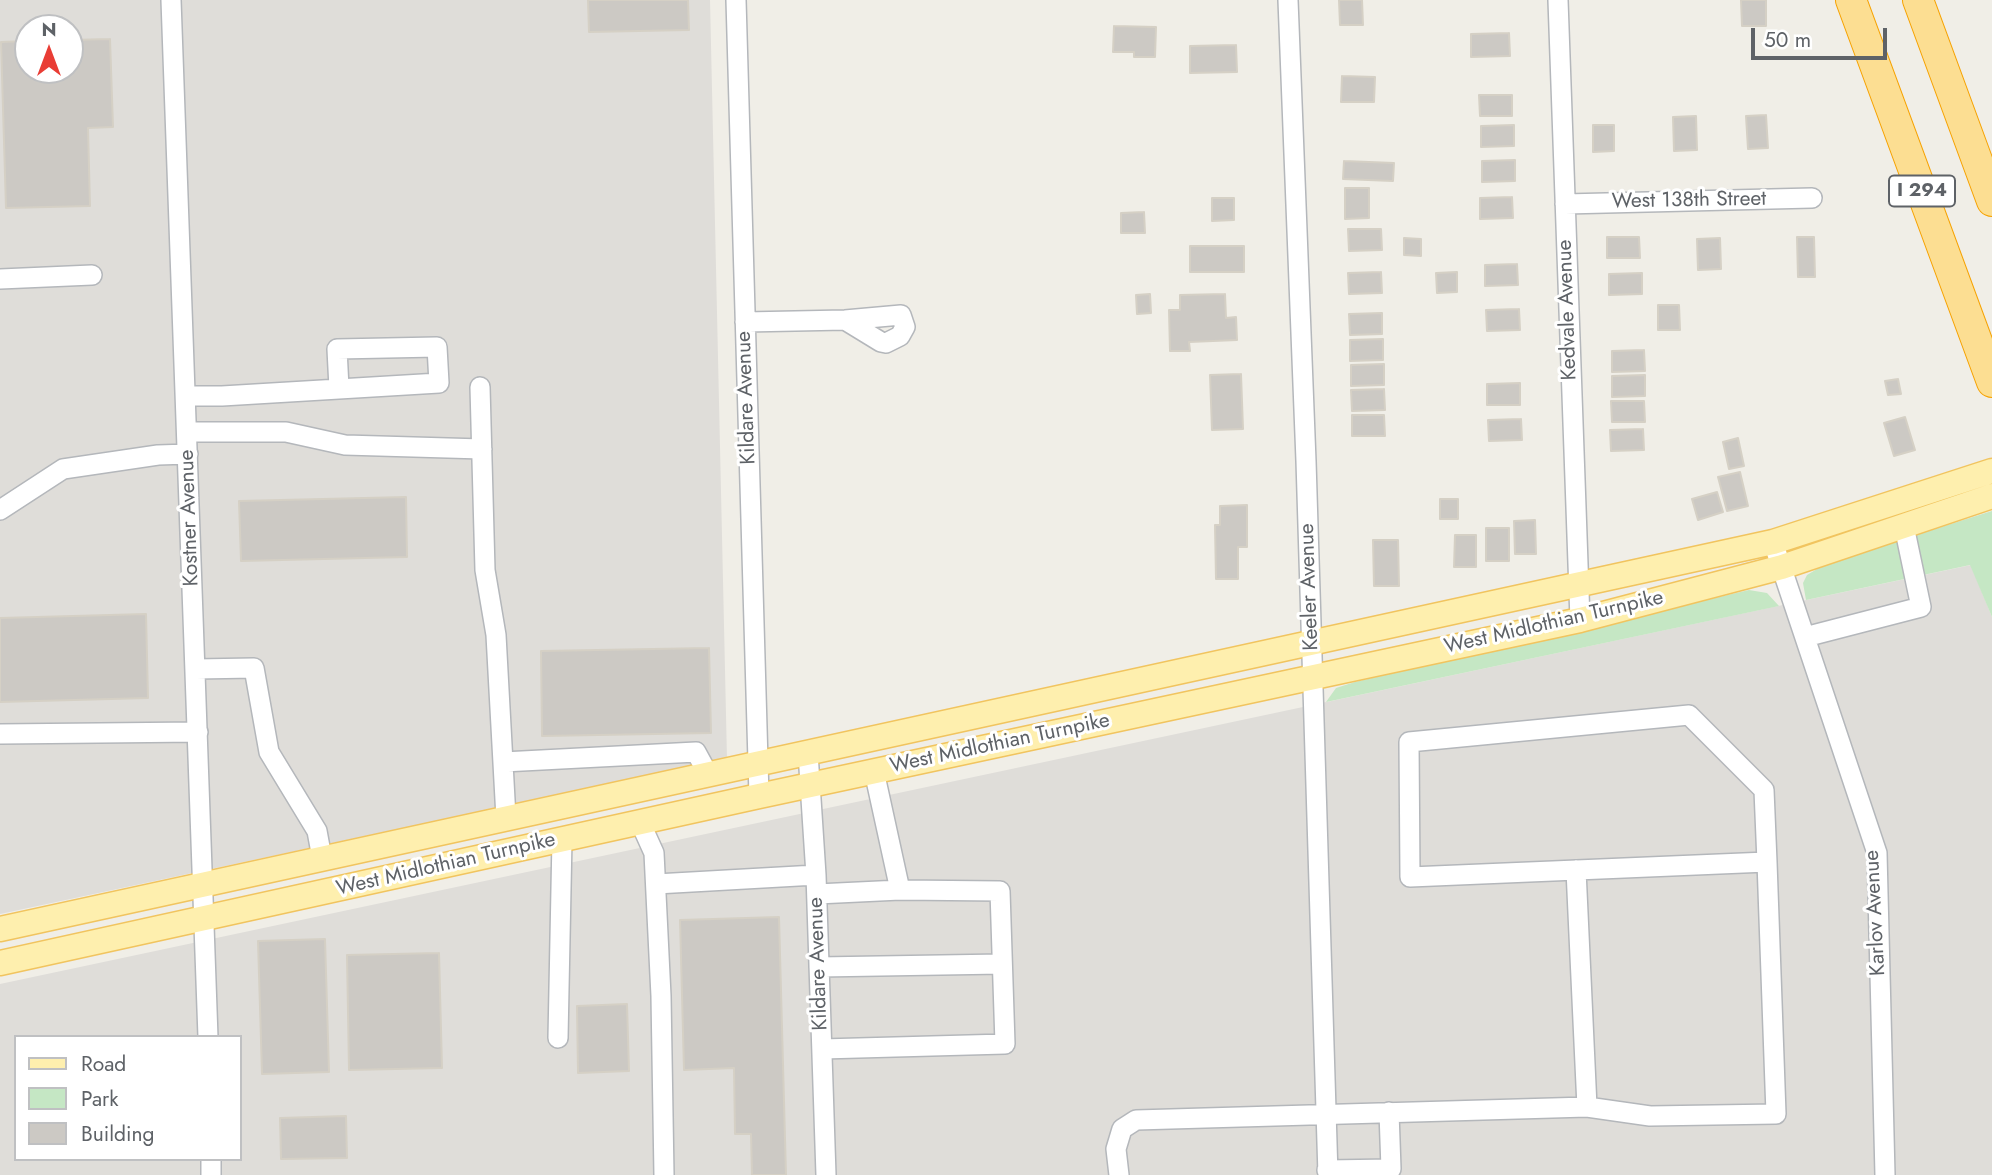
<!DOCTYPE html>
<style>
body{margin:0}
#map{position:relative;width:1992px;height:1175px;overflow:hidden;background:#f0eee7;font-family:Jost,sans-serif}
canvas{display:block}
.legend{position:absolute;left:14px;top:1035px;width:228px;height:126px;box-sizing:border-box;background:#fff;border:2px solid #bfc0c2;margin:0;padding:9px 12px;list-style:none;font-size:21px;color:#5e6267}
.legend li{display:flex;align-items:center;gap:14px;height:35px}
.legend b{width:35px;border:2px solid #bfc0c2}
.north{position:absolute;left:14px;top:14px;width:70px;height:70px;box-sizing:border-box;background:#fff;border:2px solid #bfc0c2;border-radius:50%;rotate:0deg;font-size:19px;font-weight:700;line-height:28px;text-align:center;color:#5e6267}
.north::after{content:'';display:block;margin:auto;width:24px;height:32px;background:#e93d35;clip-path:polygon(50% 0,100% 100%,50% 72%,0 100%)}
.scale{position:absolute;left:1751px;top:28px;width:136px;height:32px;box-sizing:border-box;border:4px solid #5e6267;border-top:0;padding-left:9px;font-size:21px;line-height:24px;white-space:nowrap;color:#5e6267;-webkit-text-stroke:5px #fff;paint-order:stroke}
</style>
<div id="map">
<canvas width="1992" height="1175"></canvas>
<ul class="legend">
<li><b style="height:9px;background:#feefae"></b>Road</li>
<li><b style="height:19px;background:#c5e7c4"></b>Park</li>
<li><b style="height:19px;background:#ccc9c4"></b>Building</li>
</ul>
<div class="north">N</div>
<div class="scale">50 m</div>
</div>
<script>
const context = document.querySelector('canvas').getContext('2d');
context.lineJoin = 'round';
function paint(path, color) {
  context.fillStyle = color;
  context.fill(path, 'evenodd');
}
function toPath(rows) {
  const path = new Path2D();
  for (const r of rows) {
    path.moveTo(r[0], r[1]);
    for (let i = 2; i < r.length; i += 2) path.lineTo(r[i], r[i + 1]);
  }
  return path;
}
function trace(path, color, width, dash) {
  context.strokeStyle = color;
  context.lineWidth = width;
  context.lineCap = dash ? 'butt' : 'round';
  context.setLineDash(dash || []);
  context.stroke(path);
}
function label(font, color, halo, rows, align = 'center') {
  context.font = font + ' Jost,sans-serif';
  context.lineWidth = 6;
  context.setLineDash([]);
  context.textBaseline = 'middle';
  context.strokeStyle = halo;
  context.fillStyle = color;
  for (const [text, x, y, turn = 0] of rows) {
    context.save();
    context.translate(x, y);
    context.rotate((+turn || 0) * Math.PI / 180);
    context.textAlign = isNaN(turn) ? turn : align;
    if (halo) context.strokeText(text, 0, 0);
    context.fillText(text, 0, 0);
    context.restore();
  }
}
const industrial = toPath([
 [0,0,710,0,727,759,0,914],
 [28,28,70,28,70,70,28,70],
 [1971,565,1992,617,1992,1175,0,1175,0,984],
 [16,1037,240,1037,240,1159,16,1159]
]);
const green = toPath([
 [1992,511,1992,617,1970,565,1806,600,1803,583,1807,575,1827,563],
 [1749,590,1767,593,1779,606,1326,702,1336,688,1355,682]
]);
const building = toPath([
 [588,0,688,0,689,30,589,32,588,0],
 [1339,0,1362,0,1363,25,1340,25,1339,0],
 [1741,0,1766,0,1766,26,1742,26,1741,0],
 [1114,26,1156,27,1155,57,1134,57,1134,52,1113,52,1114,26],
 [1509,33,1510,56,1471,57,1471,34,1509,33],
 [110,39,113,127,88,128,90,206,6,208,1,42,28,41,28,70,70,70,70,40,110,39],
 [1236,45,1237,72,1190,73,1190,46,1236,45],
 [1342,76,1375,77,1374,102,1341,102,1342,76],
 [1479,95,1512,95,1512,116,1480,116,1479,95],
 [1766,115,1768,148,1748,149,1746,116,1766,115],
 [1696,116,1697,150,1674,151,1673,117,1696,116],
 [1514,125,1514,146,1481,147,1481,126,1514,125],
 [1593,125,1614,125,1614,151,1593,152,1593,125],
 [1515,160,1515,181,1482,182,1482,161,1515,160],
 [1344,161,1394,163,1393,181,1343,179,1344,161],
 [1345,188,1369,188,1369,218,1345,219,1345,188],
 [1512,197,1513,218,1480,219,1480,198,1512,197],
 [1212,198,1234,198,1234,220,1212,221,1212,198],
 [1144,212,1145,233,1121,233,1121,213,1144,212],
 [1348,229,1381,229,1382,250,1349,251,1348,229],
 [1607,237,1639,237,1640,258,1607,258,1607,237],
 [1797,237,1814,237,1815,277,1798,277,1797,237],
 [1404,238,1421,239,1421,256,1404,255,1404,238],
 [1720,238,1721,269,1698,270,1697,239,1720,238],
 [1190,246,1244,246,1244,272,1190,272,1190,246],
 [1517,264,1518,285,1485,286,1485,265,1517,264],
 [1381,272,1382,293,1349,294,1348,273,1381,272],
 [1457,272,1457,292,1437,293,1436,273,1457,272],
 [1642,273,1642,294,1609,295,1609,274,1642,273],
 [1150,294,1151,313,1137,314,1136,295,1150,294],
 [1225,294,1226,318,1236,317,1237,340,1189,342,1190,351,1170,351,1169,310,1180,310,1180,295,1225,294],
 [1658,305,1679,305,1680,330,1658,330,1658,305],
 [1519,309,1520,330,1487,331,1486,310,1519,309],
 [1382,313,1382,334,1350,335,1349,314,1382,313],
 [1383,339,1383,360,1350,361,1350,340,1383,339],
 [1644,350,1645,371,1612,372,1612,351,1644,350],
 [1384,364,1384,385,1351,386,1351,365,1384,364],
 [1241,374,1243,429,1212,430,1210,375,1241,374],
 [1645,375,1645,396,1612,397,1612,376,1645,375],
 [1898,379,1901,394,1888,395,1885,381,1898,379],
 [1520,383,1520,405,1487,405,1487,384,1520,383],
 [1384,389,1385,410,1352,411,1351,390,1384,389],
 [1611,401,1644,401,1645,422,1612,422,1611,401],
 [1352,415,1384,415,1385,436,1352,436,1352,415],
 [1905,417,1915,450,1894,456,1884,423,1905,417],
 [1521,419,1522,440,1489,441,1488,420,1521,419],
 [1643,429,1644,450,1611,451,1610,430,1643,429],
 [1738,438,1744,466,1729,469,1723,442,1738,438],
 [1740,472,1748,506,1727,511,1718,477,1740,472],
 [1717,492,1723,512,1698,520,1692,499,1717,492],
 [406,497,407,557,241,561,239,501,406,497],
 [1440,499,1458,499,1458,519,1440,519,1440,499],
 [1247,505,1247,547,1238,547,1238,579,1216,579,1215,525,1220,525,1220,506,1247,505],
 [1535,520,1536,554,1515,554,1514,521,1535,520],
 [1486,528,1509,528,1509,561,1486,561,1486,528],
 [1455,535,1476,535,1476,567,1454,567,1455,535],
 [1373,540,1398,540,1399,586,1374,586,1373,540],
 [146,614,148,698,0,702,0,618,146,614],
 [709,648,711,733,542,736,541,651,709,648],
 [779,917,786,1175,752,1175,751,1134,735,1134,734,1068,684,1070,680,920,779,917],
 [325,939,329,1072,262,1074,258,941,325,939],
 [439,953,442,1068,349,1070,347,955,439,953],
 [627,1004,629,1071,578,1073,577,1006,627,1004],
 [346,1116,347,1158,281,1159,280,1118,346,1116]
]);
const minor = toPath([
 [171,0,208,1037],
 [736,0,759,796],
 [1288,0,1306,461,1328,1175],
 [1558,0,1580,620],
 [1565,204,1812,198],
 [0,279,92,275],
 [745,322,845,320,901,315,905,327,900,336,886,343,881,342,845,320],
 [480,387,485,570,496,635,506,818],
 [186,396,222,396,439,383,437,347,337,349,339,388],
 [187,432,286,432,345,445,482,449],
 [0,510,63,469,158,455,188,454],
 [1773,542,1877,853,1885,1175],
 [1805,637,1921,607,1904,526],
 [196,669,254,668,269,752,317,831,322,858],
 [0,734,198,732],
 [808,753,816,875,826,1175],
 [503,762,696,752,708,774],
 [640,822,654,853,661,996,664,1175],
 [1576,870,1587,1107],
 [656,884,816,875],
 [817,894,900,890,874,771],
 [819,967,1002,964],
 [558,1038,562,839],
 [822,1049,1005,1044,1000,891,900,890],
 [211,1159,211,1175],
 [1327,1170,1391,1169,1389,1112],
 [1119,1175,1116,1149,1122,1129,1136,1120,1587,1107,1650,1116,1776,1114,1767,862,1764,790,1689,715,1409,742,1410,877,1767,862]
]);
const major = toPath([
 [0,929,1773,542,1992,471],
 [0,963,759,796,1580,620,1782,567,1992,496]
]);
const highway = toPath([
 [1851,0,1992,382],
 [1918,0,1992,201]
]);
const shields = [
 [1922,191,66]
];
const shieldNames = [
 ["I 294",1922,191]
];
const streetNames = [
 ["West 138th Street",1689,201,-1],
 ["Kedvale Avenue",1568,310,-92],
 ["Kildare Avenue",747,398,-92],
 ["Kostner Avenue",190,518,-92],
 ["Keeler Avenue",1310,587,-92],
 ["West Midlothian Turnpike",1554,623,-13],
 ["West Midlothian Turnpike",1000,744,-12],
 ["West Midlothian Turnpike",446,865,-13],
 ["Karlov Avenue",1876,913,-93],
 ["Kildare Avenue",819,964,-92]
];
paint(industrial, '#dfddd9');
paint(green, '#c5e7c4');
paint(building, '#ccc9c4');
trace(building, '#d5d0c5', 2);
trace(minor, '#b4b7bb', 22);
trace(major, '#f1c45f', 27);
trace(highway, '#f6a202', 32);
trace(minor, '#fff', 19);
trace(major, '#feefae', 24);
trace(highway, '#fcde92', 30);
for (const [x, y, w] of shields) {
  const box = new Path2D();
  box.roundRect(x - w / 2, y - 15.5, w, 31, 5);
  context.fillStyle = '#fff';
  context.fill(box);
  trace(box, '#5e6267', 2);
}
label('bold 19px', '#5e6267', null, shieldNames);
label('21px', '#5e6267', '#fff', streetNames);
</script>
